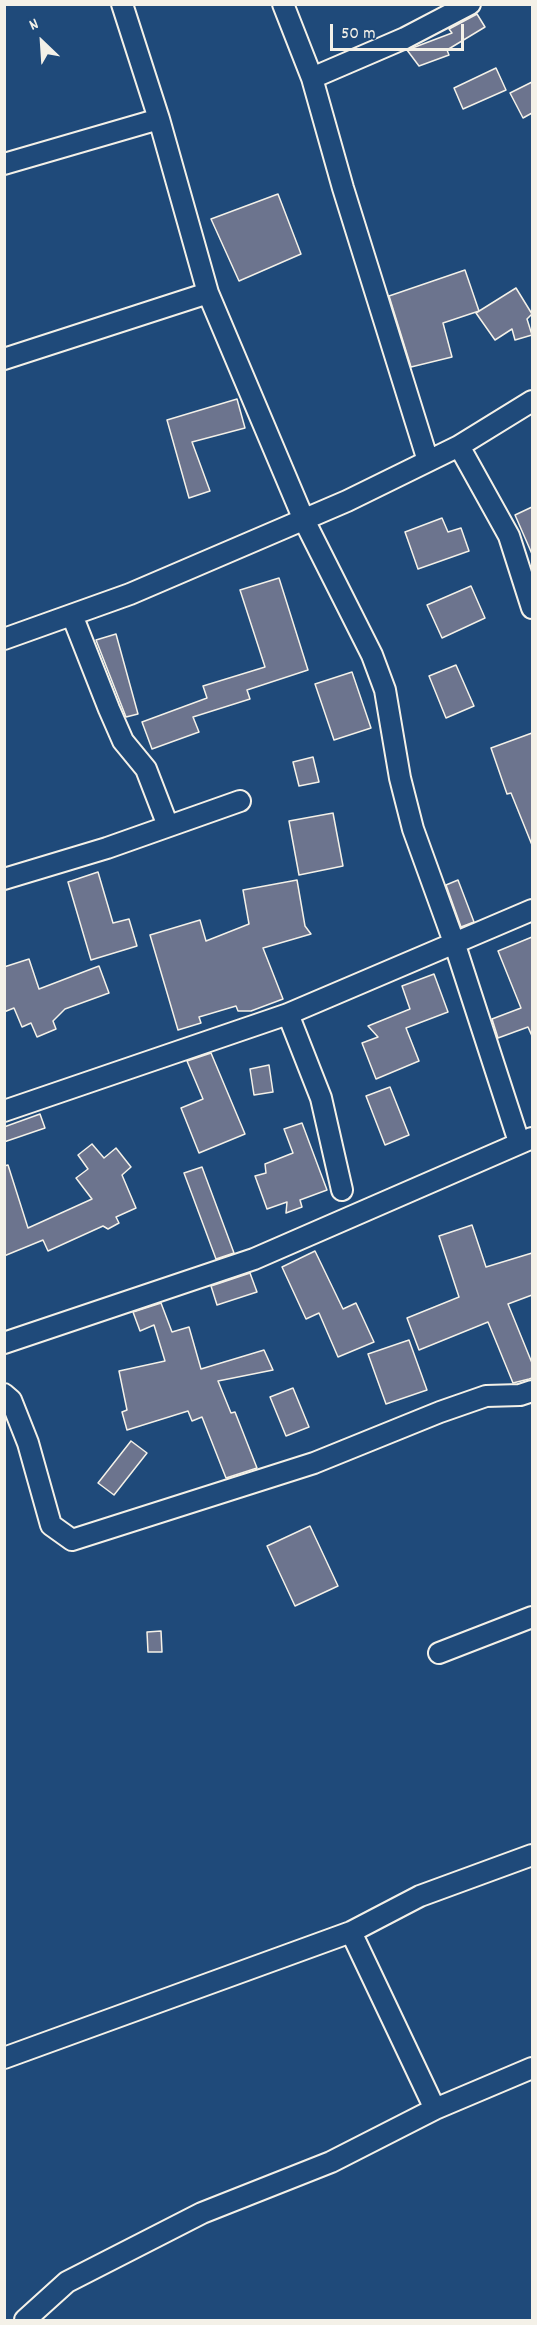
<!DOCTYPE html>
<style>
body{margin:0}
#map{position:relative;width:537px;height:2325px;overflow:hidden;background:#1f4a7a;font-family:Dekko,sans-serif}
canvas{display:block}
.frame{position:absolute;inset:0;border:6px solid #f4f1e8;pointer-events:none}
.north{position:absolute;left:12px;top:12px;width:60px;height:60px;-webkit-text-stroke:4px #1f4a7a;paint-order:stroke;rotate:335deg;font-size:16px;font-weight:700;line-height:24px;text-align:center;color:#f4f1e8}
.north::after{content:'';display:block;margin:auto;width:21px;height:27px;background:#f4f1e8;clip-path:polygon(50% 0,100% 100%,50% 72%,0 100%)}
.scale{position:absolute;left:330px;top:24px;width:134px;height:27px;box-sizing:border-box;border:3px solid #f4f1e8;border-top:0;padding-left:8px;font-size:18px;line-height:21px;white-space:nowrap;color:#f4f1e8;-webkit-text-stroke:4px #1f4a7a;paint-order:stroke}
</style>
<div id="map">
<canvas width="537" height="2325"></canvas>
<div class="frame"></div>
<div class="north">N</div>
<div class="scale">50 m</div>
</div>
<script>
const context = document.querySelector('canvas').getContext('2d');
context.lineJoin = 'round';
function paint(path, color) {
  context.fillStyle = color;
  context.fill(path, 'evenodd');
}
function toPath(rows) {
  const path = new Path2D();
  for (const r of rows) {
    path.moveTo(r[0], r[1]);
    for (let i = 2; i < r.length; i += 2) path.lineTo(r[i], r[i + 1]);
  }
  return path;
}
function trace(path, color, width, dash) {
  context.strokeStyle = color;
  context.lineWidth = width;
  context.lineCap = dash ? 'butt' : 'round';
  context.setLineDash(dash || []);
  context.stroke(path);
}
const building = toPath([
 [477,14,485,27,447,50,449,55,419,66,407,50,452,33,449,29,477,14],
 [496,68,506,90,463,109,454,88,496,68],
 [532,82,532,113,523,118,510,93,532,82],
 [278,194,301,254,239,281,211,219,278,194],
 [465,270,479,311,443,323,452,357,411,367,389,296,465,270],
 [516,288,532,314,527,319,532,335,515,340,512,329,495,340,476,313,516,288],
 [237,399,245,428,192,442,210,491,189,498,167,420,237,399],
 [532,507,532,554,515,515,532,507],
 [442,518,448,532,461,528,469,551,418,569,405,532,442,518],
 [279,578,308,670,247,690,250,699,193,717,199,732,152,749,142,722,207,698,203,686,265,667,240,590,279,578],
 [471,586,485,618,442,638,427,605,471,586],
 [116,634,138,714,126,717,96,640,116,634],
 [456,665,474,706,446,718,429,676,456,665],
 [352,672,371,728,334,740,315,684,352,672],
 [532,733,532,845,511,793,507,794,491,748,532,733],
 [313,757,319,782,299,786,293,762,313,757],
 [333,813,343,866,299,875,289,821,333,813],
 [98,872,113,923,129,919,137,946,91,960,68,882,98,872],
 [297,880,305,926,311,934,263,948,283,999,251,1011,238,1011,236,1006,199,1017,201,1023,178,1030,150,935,200,920,206,941,249,924,243,890,297,880],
 [458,880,474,922,461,927,446,885,458,880],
 [532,937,532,1036,528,1027,498,1038,492,1019,521,1008,498,951,532,937],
 [29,959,39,989,99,966,109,993,65,1009,53,1021,56,1029,37,1037,31,1023,22,1027,14,1008,4,1012,4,967,29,959],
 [434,974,448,1012,406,1028,419,1061,376,1079,362,1043,378,1037,368,1026,410,1009,402,986,434,974],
 [211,1053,245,1134,199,1153,181,1108,203,1099,187,1061,211,1053],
 [269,1065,273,1092,254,1095,250,1069,269,1065],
 [390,1087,409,1135,385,1145,366,1096,390,1087],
 [40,1114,45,1128,4,1142,4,1127,40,1114],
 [302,1123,327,1190,300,1200,302,1207,286,1213,287,1202,267,1209,255,1176,266,1173,265,1164,293,1153,284,1129,302,1123],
 [92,1144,104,1158,116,1148,131,1167,122,1175,136,1208,116,1217,119,1223,108,1229,103,1226,48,1251,43,1240,4,1256,4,1166,8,1165,28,1228,92,1199,76,1178,88,1169,78,1155,92,1144],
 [202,1167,234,1253,216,1259,184,1173,202,1167],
 [472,1225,486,1267,532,1253,532,1295,508,1304,532,1363,532,1378,529,1379,513,1383,488,1322,419,1350,407,1318,459,1297,439,1236,472,1225],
 [315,1251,343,1309,356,1303,374,1342,338,1357,319,1313,306,1319,282,1267,315,1251],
 [250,1273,257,1292,217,1305,211,1286,250,1273],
 [161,1303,172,1332,189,1327,201,1369,264,1350,273,1370,218,1381,231,1413,235,1412,257,1468,226,1478,202,1417,192,1421,188,1411,127,1430,122,1412,127,1410,119,1371,165,1361,154,1325,140,1331,133,1312,161,1303],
 [409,1340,427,1390,386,1404,368,1354,409,1340],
 [293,1388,309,1427,286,1436,270,1397,293,1388],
 [131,1441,147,1453,114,1495,98,1483,131,1441],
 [310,1526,338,1586,295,1606,267,1546,310,1526],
 [161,1631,162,1652,148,1652,147,1632,161,1631]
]);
const street = toPath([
 [122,4,159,119,208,293,304,520,372,655,385,690,400,778,413,829,455,945,519,1142],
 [283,4,312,78,343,188,428,461],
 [312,78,405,38,470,4],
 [4,164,159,119],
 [4,359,208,293],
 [459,446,509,536,532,608],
 [72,615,109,709,123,741,146,769,168,826],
 [4,639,130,594,347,501,459,446,532,401],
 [4,879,107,848,240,801],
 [288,1014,321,1098,342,1190],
 [4,1111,288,1014,532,910],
 [4,1343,254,1259,532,1138],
 [4,1394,11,1400,28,1443,51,1525,72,1540,314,1463,440,1412,486,1396,520,1395,532,1391],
 [439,1653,532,1617],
 [351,1932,435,2109],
 [4,2058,351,1932,420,1896,532,1855],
 [25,2320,67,2282,202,2213,331,2162,435,2109,532,2068]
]);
paint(building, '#6c748e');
trace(building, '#f4f1e8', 1.5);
trace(street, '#f4f1e8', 24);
trace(street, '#1f4a7a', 20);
</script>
